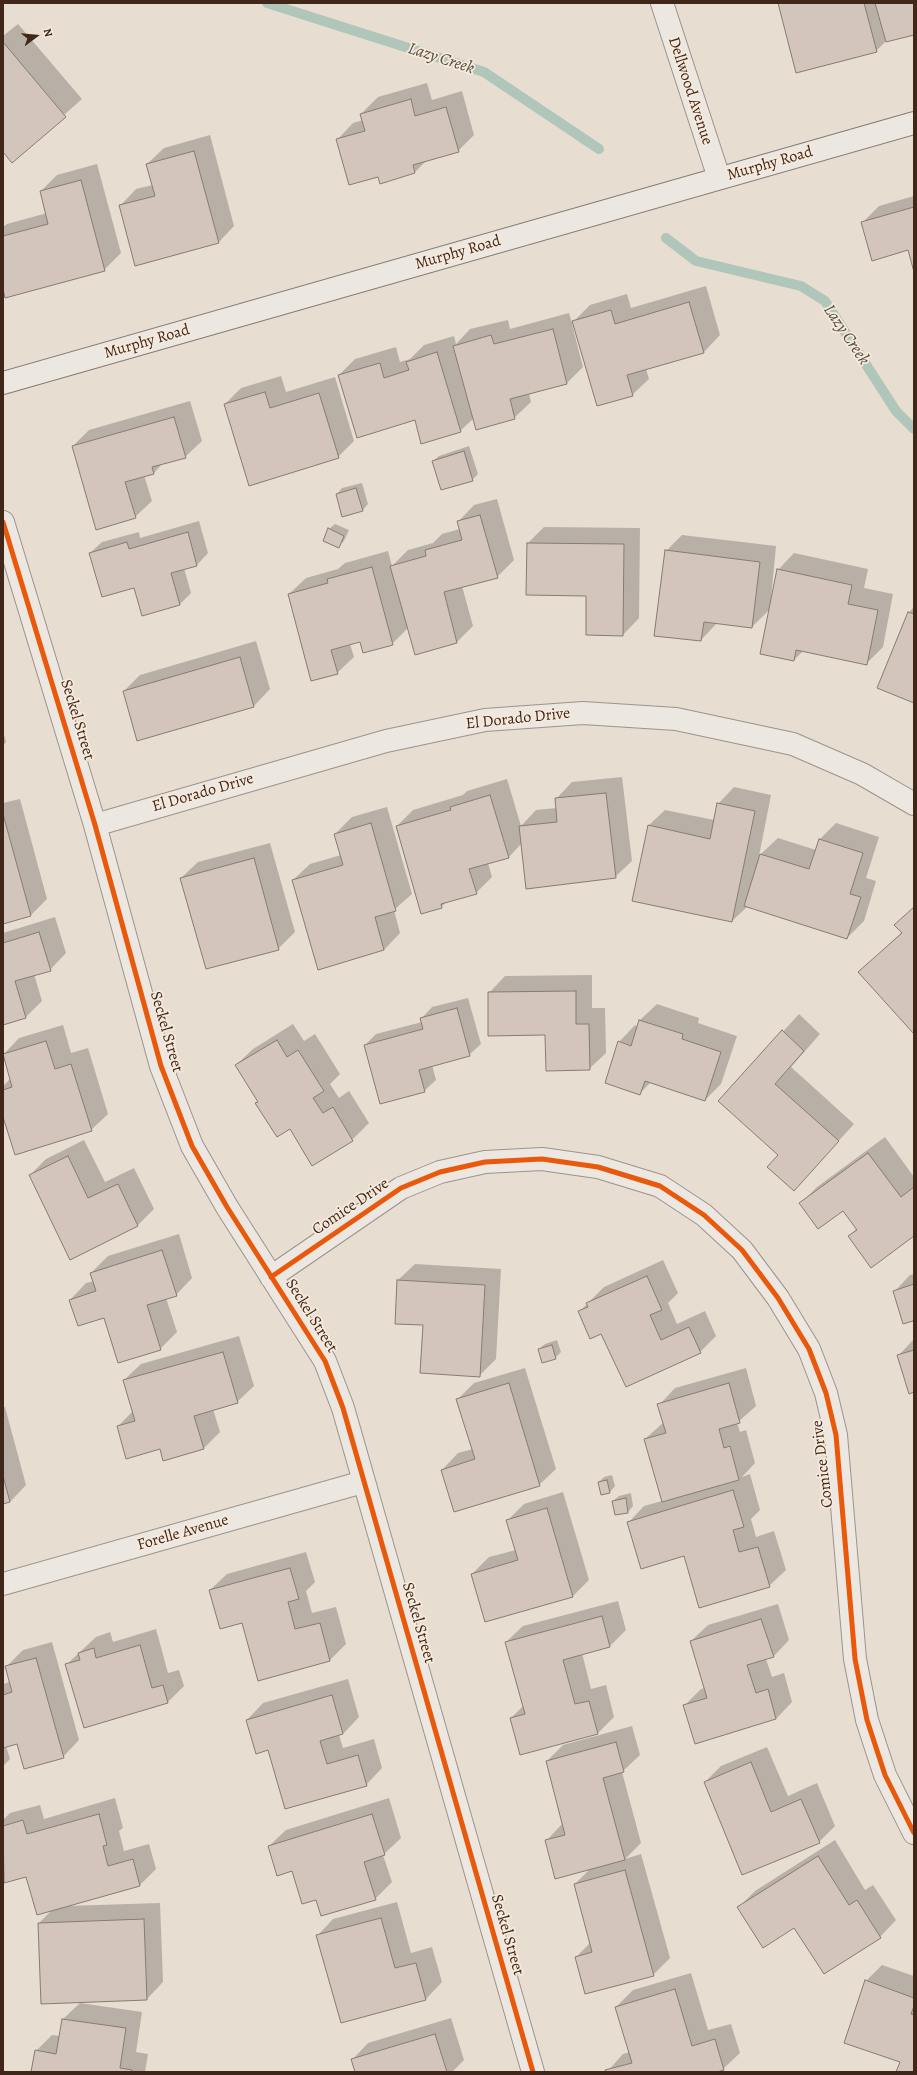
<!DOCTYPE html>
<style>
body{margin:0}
#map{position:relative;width:917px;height:2075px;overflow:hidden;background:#e7ddd0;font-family:Alegreya,serif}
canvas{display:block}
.frame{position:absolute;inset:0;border:4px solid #41261a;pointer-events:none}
.north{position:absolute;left:16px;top:16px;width:40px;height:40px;-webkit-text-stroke:3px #f5eadb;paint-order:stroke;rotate:74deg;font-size:11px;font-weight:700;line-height:16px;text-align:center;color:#41261a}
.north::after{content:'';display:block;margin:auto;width:14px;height:18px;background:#41261a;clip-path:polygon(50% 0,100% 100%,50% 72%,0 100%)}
</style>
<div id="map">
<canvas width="917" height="2075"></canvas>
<div class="frame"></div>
<div class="north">N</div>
</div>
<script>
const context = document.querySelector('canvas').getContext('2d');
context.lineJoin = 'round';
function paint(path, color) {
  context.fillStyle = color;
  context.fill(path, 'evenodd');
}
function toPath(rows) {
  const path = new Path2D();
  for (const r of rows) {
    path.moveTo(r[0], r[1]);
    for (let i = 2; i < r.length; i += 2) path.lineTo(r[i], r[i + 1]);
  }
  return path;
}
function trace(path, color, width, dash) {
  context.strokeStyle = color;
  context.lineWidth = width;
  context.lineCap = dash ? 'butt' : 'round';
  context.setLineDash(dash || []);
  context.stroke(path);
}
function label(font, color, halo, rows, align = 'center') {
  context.font = font + ' Alegreya,serif';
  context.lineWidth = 3.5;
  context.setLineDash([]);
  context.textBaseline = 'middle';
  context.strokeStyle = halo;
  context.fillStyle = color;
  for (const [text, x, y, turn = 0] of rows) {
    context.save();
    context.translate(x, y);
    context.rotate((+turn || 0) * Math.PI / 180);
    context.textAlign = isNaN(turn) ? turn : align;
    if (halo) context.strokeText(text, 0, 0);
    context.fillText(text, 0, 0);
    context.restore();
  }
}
const shadow = toPath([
 [779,3,914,3,914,33,886,41,876,51],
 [18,24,82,99,12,161,3,150,3,36],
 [427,83,432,100,462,91,474,135,458,151,427,160,415,172,378,176,337,140,353,123,363,120,361,114,378,97],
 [210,135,234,226,218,243,120,206,136,189,153,185,147,164,164,148],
 [97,164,121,253,104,270,3,285,3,227,7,224,47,213,41,191,57,175],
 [914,196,914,268,909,249,862,223,879,206],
 [706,286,720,335,704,352,646,369,649,379,632,395,574,323,572,324,583,367,567,383,529,393,531,402,514,418,474,418,460,431,415,419,339,375,355,359,396,347,400,362,410,359,424,345,454,336,456,344,470,329,508,320,510,329,569,313,572,323,590,305,627,294,631,308],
 [281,376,286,392,335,377,354,441,338,457,225,404,241,388],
 [190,401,202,441,185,457,163,463,154,473,144,475,152,501,135,517,73,446,89,430],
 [469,446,478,474,472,480,433,461,439,456],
 [362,483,368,504,363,510,337,494,342,488],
 [497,499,514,560,497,577,462,586,473,626,457,642,408,628,392,644,361,641,350,644,354,657,337,673,289,594,306,578,338,569,345,563,388,551,392,566,408,550,433,543,442,534,460,529,458,522,474,505],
 [199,521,208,553,197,565,184,568,191,593,180,604,143,615,135,586,90,553,102,542,139,532,140,538],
 [335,524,349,530,344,541,338,547,329,529],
 [544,527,640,528,639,618,623,635,587,595,528,543],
 [682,535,776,546,770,609,752,627,717,623,701,640,666,551],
 [794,553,868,569,864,588,893,594,883,647,866,664,803,651,794,660,778,570],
 [914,607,914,702,878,687,909,612],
 [256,641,270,689,254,706,138,739,124,691,140,675],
 [3,731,6,742,3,746],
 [622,777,632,861,615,877,522,843,509,857,488,863,492,877,476,893,448,901,441,907,397,826,413,810,463,795,467,791,507,779,521,826,536,810,557,808,556,799,572,782],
 [734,787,771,795,758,861,759,862,761,854,778,838,816,850,820,839,836,823,879,837,866,878,876,881,864,921,847,938,748,906,732,921,648,826,665,810,714,820,718,804],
 [20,799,47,899,31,915,3,923,3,803],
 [387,807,412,894,394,910,400,933,384,950,293,880,310,864,341,855,335,834,352,817],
 [270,843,295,932,278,949,181,878,198,862],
 [914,907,914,1032,860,972,902,932,895,925],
 [55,917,66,953,50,970,34,974,42,1001,26,1017,3,1024,3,933],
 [592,975,592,1008,605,1008,606,1053,589,1069,546,1034,489,993,505,976],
 [468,998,481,1044,469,1055,432,1065,436,1080,424,1091,365,1045,376,1034,422,1022,421,1019,432,1007],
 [657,1004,699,1018,698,1023,737,1036,721,1084,705,1100,651,1082,640,1093,619,1042,635,1025,638,1027,640,1020],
 [799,1014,820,1034,791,1067,854,1124,794,1190,779,1155,720,1101],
 [293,1024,304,1041,315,1034,340,1074,330,1084,339,1098,349,1091,369,1123,352,1140,312,1165,290,1128,259,1101,236,1065,253,1049],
 [63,1025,71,1053,88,1048,108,1114,91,1130,3,1113,3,1086,10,1079,3,1055,19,1038],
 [885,1137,914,1177,914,1235,849,1236,857,1228,844,1210,801,1203,817,1187],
 [84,1140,105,1182,134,1168,154,1209,138,1225,30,1175,46,1159],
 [179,1234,192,1278,176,1295,166,1298,177,1332,160,1349,104,1317,70,1300,86,1283,94,1281,91,1273,108,1256],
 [663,1260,678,1293,668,1303,677,1324,705,1311,716,1336,700,1352,602,1332,580,1311,604,1287],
 [415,1264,501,1269,496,1359,479,1376,424,1324,398,1280],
 [914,1274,914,1321,894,1292,910,1275],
 [239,1336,254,1386,237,1402,213,1409,220,1432,203,1449,118,1426,133,1411,124,1380,141,1364],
 [914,1339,914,1391,898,1356],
 [557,1340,561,1352,555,1358,539,1349,545,1344],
 [525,1368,556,1469,539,1485,442,1470,458,1453,473,1449,458,1399,474,1383],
 [746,1368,756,1406,737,1423,740,1432,746,1430,755,1463,742,1477,750,1474,760,1510,751,1519,756,1537,774,1531,786,1570,769,1586,684,1555,628,1523,644,1506,662,1501,645,1439,664,1422,659,1405,675,1388],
 [3,1407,5,1407,26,1485,10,1502,3,1503],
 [612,1475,615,1486,610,1492,599,1482,604,1477],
 [563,1492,589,1580,572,1597,472,1574,489,1557,516,1550,508,1520,524,1504],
 [631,1493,633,1506,628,1512,616,1514,613,1501,619,1496],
 [306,1552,315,1582,306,1591,312,1613,336,1607,346,1644,330,1660,243,1622,210,1590,227,1574],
 [618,1601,626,1630,610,1646,582,1653,591,1689,606,1685,614,1717,598,1733,520,1754,511,1718,523,1706,506,1642,523,1626],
 [778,1604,789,1640,773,1657,766,1659,772,1677,784,1673,792,1702,776,1719,685,1705,701,1689,705,1688,691,1641,708,1625],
 [156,1629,168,1673,179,1670,184,1686,167,1703,66,1665,96,1637,110,1632,113,1642],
 [52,1642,79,1740,63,1757,18,1743,6,1746,10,1759,3,1766,3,1684,10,1682,6,1667,23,1650],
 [348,1679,359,1717,343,1734,339,1735,343,1748,374,1739,382,1768,366,1785,268,1749,247,1720,263,1703],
 [632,1726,640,1755,622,1772,641,1843,625,1859,641,1854,670,1958,653,1975,576,1957,591,1942,575,1884,591,1868,546,1841,562,1824,547,1761,563,1745],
 [767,1747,788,1796,817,1783,835,1826,819,1842,705,1782,721,1766],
 [115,1798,123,1828,119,1831,124,1851,149,1844,156,1869,140,1885,67,1906,160,1903,163,1982,147,1999,39,1923,52,1910,27,1875,5,1882,3,1875,3,1820,10,1813,40,1805,44,1819],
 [389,1798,401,1838,383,1855,392,1882,375,1899,317,1898,269,1846,286,1830],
 [835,1840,865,1890,873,1885,896,1920,880,1937,795,1926,739,1907,755,1891],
 [397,1902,411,1953,432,1947,442,1982,426,1999,317,1936,333,1919],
 [882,1965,914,1976,914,2072,897,2072,901,2062,866,1981],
 [691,1973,708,2030,731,2024,740,2053,723,2069,713,2072,607,2072,623,2054,630,2052,616,2007,633,1990],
 [80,2003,142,2012,136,2052,148,2054,145,2072,33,2072,36,2051,52,2035,60,2036,63,2019],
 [451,2018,464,2060,452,2072,356,2072,352,2060,368,2043]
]);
const stream = toPath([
 [267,3,484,72,599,149],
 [666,238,696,261,801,286,825,301,896,411,914,429]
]);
const building = toPath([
 [778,3,864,3,877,52,796,73,778,3],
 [875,3,914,3,914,35,886,42,875,3],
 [3,42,66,117,12,163,3,152,3,42],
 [411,99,415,116,446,107,459,152,413,165,415,173,380,184,378,177,349,185,336,139,365,131,360,114,411,99],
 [194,151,219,243,135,266,119,205,155,196,146,164,194,151],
 [81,180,105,271,5,298,3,289,3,236,48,224,40,191,81,180],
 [914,207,914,272,908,250,872,261,861,222,914,207],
 [689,302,704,353,627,375,633,396,597,406,572,321,611,310,615,324,689,302],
 [553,329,567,384,510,399,515,419,476,430,453,346,491,335,494,344,553,329],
 [437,352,461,432,421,444,415,420,357,438,338,375,380,363,384,378,409,370,406,362,437,352],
 [265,392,270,408,319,393,339,458,249,486,224,404,265,392],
 [174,417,186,458,152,467,154,474,125,482,136,518,96,530,72,446,174,417],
 [464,451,473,481,441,490,432,461,464,451],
 [356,488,363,511,342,517,336,494,356,488],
 [480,515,498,578,444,592,457,643,415,655,390,566,426,556,425,550,462,540,457,521,480,515],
 [328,528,344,536,339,548,323,541,328,528],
 [188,532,197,566,171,573,180,605,142,616,134,588,102,597,89,553,127,542,129,549,188,532],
 [527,543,624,544,623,636,586,635,586,596,526,595,527,543],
 [665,550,760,562,752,628,704,622,701,641,654,636,665,550],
 [372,567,393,645,363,653,360,642,331,650,338,674,311,681,288,594,328,583,327,579,372,567],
 [777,569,852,585,848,604,878,610,867,665,796,650,794,661,760,654,777,569],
 [908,612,914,614,914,703,877,688,908,612],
 [240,657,254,707,137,741,123,691,240,657],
 [606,793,616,878,526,889,519,826,557,822,555,798,606,793],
 [490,795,509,858,469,869,477,894,441,904,442,908,421,914,396,826,451,810,450,807,490,795],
 [717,803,755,811,732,922,632,901,648,825,710,839,717,803],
 [3,814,31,916,3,924,3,814],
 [371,823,396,911,375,917,384,950,318,970,292,880,343,865,334,834,371,823],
 [819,839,863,853,850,894,861,897,847,939,744,906,760,854,809,869,819,839],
 [254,858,279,950,206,969,180,878,254,858],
 [914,907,914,1034,858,972,902,933,894,925,914,907],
 [39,932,51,971,15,981,26,1018,3,1025,3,943,39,932],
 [576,991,576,1024,589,1024,590,1070,546,1071,545,1035,488,1036,488,992,576,991],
 [457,1008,470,1056,419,1070,425,1092,380,1104,364,1045,423,1029,420,1018,457,1008],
 [639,1020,683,1034,682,1039,721,1052,705,1101,645,1081,640,1095,605,1083,618,1041,631,1046,639,1020],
 [782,1030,804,1051,775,1084,839,1141,794,1191,767,1167,778,1155,718,1101,782,1030],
 [277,1040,287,1057,298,1050,324,1091,313,1098,323,1113,333,1107,353,1141,312,1166,290,1129,277,1137,255,1103,258,1102,235,1065,277,1040],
 [46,1041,55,1069,71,1064,92,1131,15,1155,3,1117,3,1090,12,1087,3,1054,46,1041],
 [868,1153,901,1197,914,1187,914,1236,871,1268,848,1236,857,1230,843,1211,818,1229,799,1203,868,1153],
 [68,1156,88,1198,118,1184,138,1226,70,1260,29,1175,68,1156],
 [162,1250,177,1296,147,1305,161,1350,118,1363,104,1318,78,1326,69,1300,96,1291,90,1273,162,1250],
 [647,1276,662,1310,650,1315,661,1340,689,1327,701,1353,626,1387,601,1334,590,1339,578,1311,588,1307,586,1303,647,1276],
 [397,1280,485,1285,480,1377,420,1373,423,1325,395,1324,397,1280],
 [914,1284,914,1324,913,1321,903,1324,893,1291,914,1284],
 [552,1345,556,1359,542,1363,538,1349,552,1345],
 [914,1350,914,1392,909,1394,897,1355,914,1350],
 [223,1352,238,1403,194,1416,204,1449,163,1461,160,1449,126,1459,117,1426,135,1421,123,1380,223,1352],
 [509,1383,540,1486,454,1512,441,1470,475,1459,456,1399,509,1383],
 [729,1383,740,1423,719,1429,724,1448,730,1446,739,1480,662,1502,644,1439,666,1433,657,1404,729,1383],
 [3,1476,10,1502,3,1504,3,1476],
 [607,1480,610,1493,601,1495,598,1482,607,1480],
 [733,1490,744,1527,733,1530,739,1552,758,1547,770,1587,699,1608,684,1556,641,1569,627,1522,733,1490],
 [626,1498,628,1513,615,1515,612,1501,626,1498],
 [547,1508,573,1597,485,1622,471,1574,518,1560,506,1520,547,1508],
 [290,1568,299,1599,288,1602,295,1629,320,1623,330,1661,258,1681,242,1623,220,1629,209,1590,290,1568],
 [602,1616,610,1647,563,1660,575,1704,589,1701,598,1734,520,1755,510,1718,525,1714,505,1642,602,1616],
 [761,1619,774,1657,747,1665,756,1693,768,1689,776,1719,695,1744,683,1705,707,1698,690,1641,761,1619],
 [140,1645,152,1688,163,1685,168,1703,84,1728,65,1664,80,1660,78,1653,94,1648,96,1658,140,1645],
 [36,1658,64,1758,24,1769,17,1744,3,1748,3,1695,12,1692,5,1666,36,1658],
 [332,1695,343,1734,320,1741,327,1764,358,1755,367,1786,285,1809,268,1750,256,1754,246,1720,332,1695],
 [616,1742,624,1772,603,1778,625,1860,555,1879,545,1840,565,1835,546,1761,616,1742],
 [751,1762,771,1812,801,1799,820,1843,742,1875,704,1782,751,1762],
 [99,1814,107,1845,103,1846,108,1866,133,1859,140,1886,37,1915,26,1877,4,1883,3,1826,23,1820,27,1834,99,1814],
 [372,1814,385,1855,364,1862,376,1900,321,1916,316,1900,302,1904,292,1871,277,1876,268,1846,372,1814],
 [818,1856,849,1905,857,1900,881,1938,824,1974,794,1928,763,1948,737,1907,818,1856],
 [625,1870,654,1976,585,1994,575,1957,592,1952,574,1884,625,1870],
 [381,1918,395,1968,416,1963,426,2000,341,2023,316,1935,381,1918],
 [144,1919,147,2000,41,2004,38,1923,144,1919],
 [865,1980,914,1998,914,2006,911,2014,914,2015,914,2072,896,2072,900,2062,844,2043,865,1980],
 [675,1989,692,2046,715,2039,724,2070,717,2072,606,2072,605,2070,632,2063,615,2007,675,1989],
 [62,2019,126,2028,120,2068,132,2070,132,2072,31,2072,35,2050,56,2054,62,2019],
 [435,2034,447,2072,355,2072,351,2059,435,2034]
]);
const street = toPath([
 [662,3,719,178],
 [3,522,95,825,161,1066,192,1146,227,1207,325,1361,343,1408,533,2072],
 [95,825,386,741,485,720,583,713,676,719,793,744,862,774,914,804],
 [271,1277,401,1188,440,1172,485,1162,542,1159,598,1167,660,1186,704,1215,742,1250,778,1298,809,1349,826,1393,836,1435,855,1659,867,1720,885,1775,914,1833],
 [3,1584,363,1482]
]);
const secondary = toPath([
 [3,383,914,123]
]);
const cycleway = toPath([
 [3,522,95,825,161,1066,192,1146,227,1207,325,1361,343,1408,533,2072],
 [271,1277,401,1188,440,1172,485,1162,542,1159,598,1167,660,1186,704,1215,742,1250,778,1298,809,1349,826,1393,836,1435,855,1659,867,1720,885,1775,914,1833]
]);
const streetNames = [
 ["Dellwood Avenue",690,91,72],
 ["Murphy Road",770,164,-16],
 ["Murphy Road",458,253,-16],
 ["Murphy Road",147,342,-16],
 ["El Dorado Drive",518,719,-6],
 ["Seckel Street",77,720,73],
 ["El Dorado Drive",203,793,-16],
 ["Seckel Street",166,1032,74],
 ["Comice Drive",351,1207,-34],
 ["Seckel Street",311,1316,58],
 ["Comice Drive",823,1464,-97],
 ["Forelle Avenue",183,1533,-16],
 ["Seckel Street",418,1623,74],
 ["Seckel Street",507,1935,74]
];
const waterNames = [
 ["Lazy Creek",441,59,18],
 ["Lazy Creek",846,335,56]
];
paint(shadow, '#0003');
trace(stream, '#b1c6bb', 10);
paint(building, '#d4c5bc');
trace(building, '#857b73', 1);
trace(street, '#9d938b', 24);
trace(secondary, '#857b73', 24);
trace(street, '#ece7e0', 22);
trace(secondary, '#ece7e0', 22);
trace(cycleway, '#e8590c', 5);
label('16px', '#41261a', '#f5eadb', streetNames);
label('italic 17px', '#574c40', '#f5eadb', waterNames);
</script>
